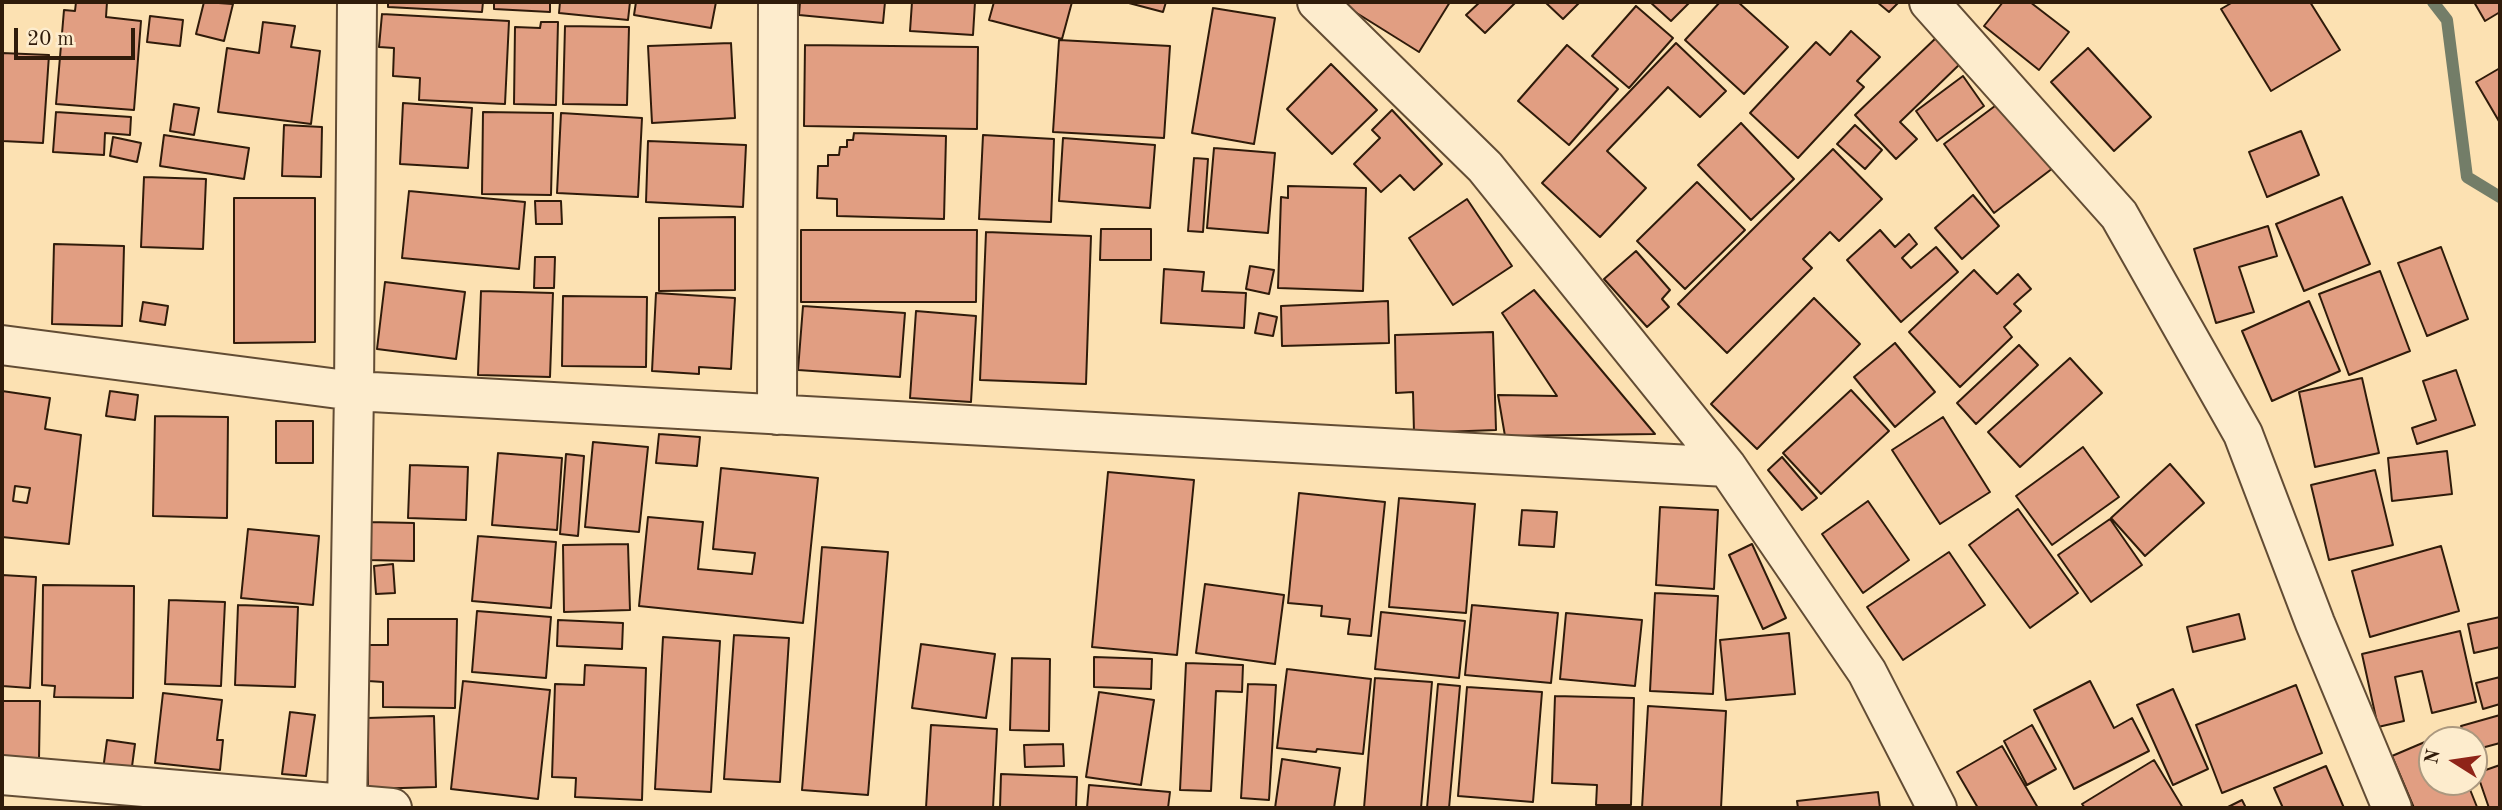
<!DOCTYPE html>
<style>
body{margin:0}
#map{position:relative;width:2502px;height:810px;overflow:hidden;background:#fce1b2;font-family:"Old Standard TT",serif}
canvas{display:block}
.frame{position:absolute;inset:0;border:4px solid #2f1b0a;pointer-events:none}
.north{position:absolute;left:2418px;top:726px;width:70px;height:70px;box-sizing:border-box;background:#fdeccd;border:2px solid #ab987f;border-radius:50%;rotate:282deg;font-size:19px;font-weight:700;line-height:28px;text-align:center;color:#2f1b0a}
.north::after{content:'';display:block;margin:auto;width:24px;height:32px;background:#8f2418;clip-path:polygon(50% 0,100% 100%,50% 72%,0 100%)}
.scale{position:absolute;left:14px;top:28px;width:121px;height:32px;box-sizing:border-box;border:4px solid #2f1b0a;border-top:0;padding-left:9px;font-size:21px;line-height:24px;white-space:nowrap;color:#2f1b0a;-webkit-text-stroke:5px #fdeccd;paint-order:stroke}
</style>
<div id="map">
<canvas width="2502" height="810"></canvas>
<div class="frame"></div>
<div class="north">N</div>
<div class="scale">20 m</div>
</div>
<script>
const context = document.querySelector('canvas').getContext('2d');
context.lineJoin = 'round';
function toPath(rows) {
  const path = new Path2D();
  for (const r of rows) {
    path.moveTo(r[0], r[1]);
    for (let i = 2; i < r.length; i += 2) path.lineTo(r[i], r[i + 1]);
  }
  return path;
}
function trace(path, color, width, dash) {
  context.strokeStyle = color;
  context.lineWidth = width;
  context.lineCap = dash ? 'butt' : 'round';
  context.setLineDash(dash || []);
  context.stroke(path);
}
function paint(path, color) {
  context.fillStyle = color;
  context.fill(path, 'evenodd');
}
const stream = toPath([
 [2433,2,2447,20,2467,177,2500,197]
]);
const building = toPath([
 [76,2,107,2,106,17,141,21,134,110,56,104,64,10,75,11,76,2],
 [204,2,233,4,224,41,196,34,204,2],
 [388,2,483,2,482,12,388,7,388,2],
 [494,2,550,2,550,12,494,9,494,2],
 [560,2,630,2,628,20,559,13,560,2],
 [636,2,716,2,711,28,634,15,636,2],
 [800,2,885,2,883,23,799,15,800,2],
 [912,2,975,2,973,35,910,31,912,2],
 [994,2,1072,2,1062,39,989,20,994,2],
 [1125,2,1166,2,1163,12,1125,2],
 [1339,2,1450,2,1419,52,1339,2],
 [1480,2,1516,2,1485,33,1466,15,1480,2],
 [1545,2,1580,2,1563,19,1545,2],
 [1650,2,1690,2,1671,21,1650,2],
 [1720,2,1738,2,1788,47,1744,94,1685,40,1720,2],
 [1877,2,1899,2,1889,12,1877,2],
 [2003,2,2030,2,2069,32,2039,70,1984,26,2003,2],
 [2233,2,2310,2,2340,50,2271,91,2221,9,2233,2],
 [2474,2,2500,2,2500,12,2485,21,2474,2],
 [1636,6,1673,38,1629,88,1592,56,1636,6],
 [1213,8,1275,18,1254,144,1192,133,1213,8],
 [382,14,509,21,505,104,419,100,420,78,393,76,394,48,379,47,382,14],
 [150,16,183,20,180,46,147,42,150,16],
 [263,22,295,26,291,47,320,51,311,124,218,112,227,48,259,53,263,22],
 [541,22,558,22,556,105,514,104,515,27,540,28,541,22],
 [565,26,629,27,627,105,563,104,565,26],
 [1851,31,1880,57,1857,81,1864,87,1798,158,1750,113,1816,42,1830,55,1851,31],
 [1937,37,1962,62,1900,122,1917,139,1896,159,1855,115,1937,37],
 [1059,40,1170,46,1164,138,1053,132,1059,40],
 [731,43,735,118,652,123,648,46,731,43],
 [1676,43,1726,91,1700,117,1668,87,1607,151,1646,188,1600,237,1542,183,1676,43],
 [805,45,978,47,977,129,804,126,805,45],
 [1567,45,1618,89,1569,145,1518,101,1567,45],
 [2088,48,2151,117,2114,151,2051,82,2088,48],
 [2,53,49,55,43,143,2,141,2,53],
 [1331,64,1377,110,1332,154,1287,109,1331,64],
 [2500,68,2500,123,2476,82,2500,68],
 [1963,76,1984,106,1937,141,1916,111,1963,76],
 [2003,100,2053,168,1994,213,1944,144,2003,100],
 [403,103,472,108,468,168,400,164,403,103],
 [174,104,199,108,194,135,170,131,174,104],
 [1392,110,1442,164,1414,190,1400,175,1381,192,1354,164,1380,138,1372,130,1392,110],
 [56,112,131,117,130,135,105,133,104,155,53,152,56,112],
 [483,112,553,113,551,195,482,194,483,112],
 [561,113,642,118,638,197,557,193,561,113],
 [1741,123,1794,179,1751,220,1698,165,1741,123],
 [284,125,322,127,321,177,282,176,284,125],
 [1855,125,1882,150,1865,169,1837,144,1855,125],
 [2301,131,2319,175,2267,197,2249,152,2301,131],
 [854,133,946,136,944,219,837,216,837,199,817,198,818,166,828,166,828,155,839,155,840,147,847,147,847,140,853,140,854,133],
 [164,135,249,148,244,179,160,166,164,135],
 [983,135,1054,139,1051,222,979,219,983,135],
 [113,137,141,143,137,162,110,156,113,137],
 [1063,138,1155,145,1150,208,1059,201,1063,138],
 [648,141,746,145,743,207,646,202,648,141],
 [1214,148,1275,153,1268,233,1207,228,1214,148],
 [1833,149,1882,199,1839,241,1830,232,1803,259,1812,268,1727,353,1678,304,1833,149],
 [1194,158,1208,159,1203,232,1188,231,1194,158],
 [144,177,206,179,203,249,141,247,144,177],
 [1697,182,1745,230,1685,289,1637,241,1697,182],
 [1288,186,1366,188,1363,291,1278,288,1281,197,1288,198,1288,186],
 [409,191,525,202,519,269,402,258,409,191],
 [1973,195,1999,226,1962,259,1935,228,1973,195],
 [2342,197,2370,264,2304,291,2276,224,2342,197],
 [234,198,315,198,315,342,234,343,234,198],
 [1467,199,1512,266,1453,305,1409,238,1467,199],
 [535,201,561,201,562,224,536,224,535,201],
 [735,217,735,290,659,291,659,218,735,217],
 [2268,226,2277,256,2239,267,2254,312,2216,323,2194,249,2268,226],
 [1101,229,1151,229,1151,260,1100,260,1101,229],
 [801,230,977,230,976,302,801,302,801,230],
 [1880,230,1895,247,1909,234,1917,244,1902,258,1911,268,1936,247,1958,272,1901,322,1847,260,1880,230],
 [986,232,1091,236,1086,384,980,380,986,232],
 [54,244,124,246,122,326,52,324,54,244],
 [2441,247,2468,319,2427,336,2398,263,2441,247],
 [1636,251,1670,290,1662,299,1669,307,1647,327,1604,279,1636,251],
 [535,257,555,257,554,288,534,288,535,257],
 [1250,266,1274,270,1269,294,1246,289,1250,266],
 [1164,269,1204,272,1202,291,1246,293,1244,328,1161,323,1164,269],
 [1974,270,1997,294,2018,274,2031,289,2014,304,2021,311,2004,327,2012,337,1960,387,1909,332,1974,270],
 [2380,271,2410,351,2349,375,2319,294,2380,271],
 [385,282,465,292,456,359,377,349,385,282],
 [1534,290,1655,434,1505,436,1498,395,1557,396,1502,313,1534,290],
 [481,291,553,293,550,377,478,375,481,291],
 [656,293,735,298,731,369,699,367,699,374,652,371,656,293],
 [563,296,647,297,646,367,562,366,563,296],
 [1814,298,1860,344,1757,449,1711,404,1814,298],
 [1388,301,1389,343,1282,346,1281,306,1388,301],
 [2309,301,2340,371,2272,401,2242,331,2309,301],
 [143,302,168,306,165,325,140,321,143,302],
 [803,306,905,313,900,377,798,370,803,306],
 [916,311,976,316,971,402,910,398,916,311],
 [1259,313,1277,317,1273,336,1255,333,1259,313],
 [1493,332,1496,430,1414,433,1413,392,1396,393,1395,335,1493,332],
 [1895,343,1935,392,1895,427,1854,377,1895,343],
 [2019,345,2038,365,1976,424,1957,403,2019,345],
 [2070,358,2102,393,2020,467,1988,432,2070,358],
 [2456,370,2475,425,2417,444,2412,428,2436,420,2423,381,2456,370],
 [2362,378,2379,453,2315,467,2299,392,2362,378],
 [1851,390,1889,431,1821,494,1783,453,1851,390],
 [2,391,50,398,45,429,81,435,69,544,2,537,2,391],
 [15,486,30,488,27,503,13,501,15,486],
 [110,391,138,395,135,420,106,416,110,391],
 [155,416,228,417,227,518,153,516,155,416],
 [1943,417,1990,492,1940,524,1892,450,1943,417],
 [276,421,313,421,313,463,276,463,276,421],
 [659,434,700,437,697,466,656,463,659,434],
 [593,442,648,447,639,532,585,527,593,442],
 [2083,447,2119,497,2052,545,2016,496,2083,447],
 [2447,451,2452,494,2392,501,2388,458,2447,451],
 [498,453,562,458,557,530,492,525,498,453],
 [566,454,584,456,578,536,560,534,566,454],
 [1782,457,1817,498,1802,510,1768,470,1782,457],
 [2170,464,2204,503,2145,556,2111,518,2170,464],
 [410,465,468,467,466,520,408,518,410,465],
 [721,468,818,478,803,623,639,606,648,517,703,522,698,569,752,574,755,553,713,549,721,468],
 [2375,470,2393,545,2329,560,2311,485,2375,470],
 [1108,472,1194,480,1177,655,1092,647,1108,472],
 [1299,493,1385,502,1371,636,1348,634,1350,619,1321,616,1322,606,1288,603,1299,493],
 [1399,498,1475,504,1466,613,1389,607,1399,498],
 [1868,501,1909,560,1863,593,1822,534,1868,501],
 [1660,507,1718,510,1714,589,1656,585,1660,507],
 [2018,509,2078,593,2030,628,1969,545,2018,509],
 [1522,510,1557,512,1554,547,1519,545,1522,510],
 [2110,519,2142,565,2091,602,2058,555,2110,519],
 [368,522,414,523,414,561,367,560,368,522],
 [248,529,319,536,313,605,241,598,248,529],
 [478,536,556,542,551,608,472,601,478,536],
 [628,544,630,610,564,612,563,545,628,544],
 [1752,544,1786,618,1763,629,1729,555,1752,544],
 [2441,546,2459,611,2370,637,2352,571,2441,546],
 [822,547,888,552,868,795,802,790,822,547],
 [1949,552,1985,605,1903,660,1867,607,1949,552],
 [393,564,395,593,376,594,374,566,393,564],
 [2,575,36,577,30,688,2,686,2,575],
 [1205,584,1284,595,1275,664,1196,653,1205,584],
 [43,585,134,586,133,698,54,697,55,686,42,685,43,585],
 [1655,593,1718,596,1713,694,1650,691,1655,593],
 [169,600,225,602,221,686,165,684,169,600],
 [238,605,298,607,295,687,235,685,238,605],
 [1472,605,1558,613,1551,683,1465,675,1472,605],
 [477,611,551,617,546,678,472,672,477,611],
 [1381,612,1465,621,1459,678,1375,669,1381,612],
 [1566,613,1642,620,1635,686,1560,679,1566,613],
 [2239,614,2245,639,2193,652,2187,627,2239,614],
 [2500,617,2500,647,2474,653,2468,624,2500,617],
 [388,619,457,619,455,708,383,707,383,682,368,681,368,645,388,645,388,619],
 [558,620,623,623,622,649,557,646,558,620],
 [2460,631,2476,702,2432,713,2422,671,2395,677,2404,721,2378,727,2362,654,2460,631],
 [1789,633,1795,694,1726,700,1720,640,1789,633],
 [734,635,789,638,780,782,724,779,734,635],
 [663,637,720,641,711,792,655,789,663,637],
 [921,644,995,654,986,718,912,708,921,644],
 [1094,657,1152,659,1151,689,1094,687,1094,657],
 [1012,658,1050,659,1049,731,1010,730,1012,658],
 [1186,663,1243,665,1242,692,1216,691,1211,791,1180,790,1186,663],
 [585,665,646,668,642,800,575,797,576,778,552,777,555,684,584,685,585,665],
 [1287,669,1371,679,1363,754,1317,749,1316,752,1277,748,1287,669],
 [2500,677,2500,704,2483,709,2476,683,2500,677],
 [1375,678,1432,682,1421,808,1364,808,1375,678],
 [463,681,550,690,538,799,451,789,463,681],
 [2090,681,2114,728,2132,718,2149,751,2074,789,2034,710,2090,681],
 [1248,684,1276,685,1269,800,1241,798,1248,684],
 [1438,684,1460,686,1449,808,1427,808,1438,684],
 [2296,685,2322,753,2222,793,2196,725,2296,685],
 [1467,687,1542,692,1533,802,1458,796,1467,687],
 [2173,689,2208,769,2173,785,2137,705,2173,689],
 [1099,692,1154,700,1141,785,1086,777,1099,692],
 [163,693,222,700,217,740,223,740,220,770,155,763,163,693],
 [1555,696,1634,698,1631,805,1596,805,1597,785,1552,783,1555,696],
 [2,701,40,701,39,759,2,758,2,701],
 [1648,706,1726,711,1721,808,1642,808,1648,706],
 [290,712,315,715,306,776,282,774,290,712],
 [2500,715,2500,743,2474,750,2474,740,2465,740,2461,726,2500,715],
 [434,716,436,787,368,789,367,718,434,716],
 [931,725,997,729,993,808,926,808,931,725],
 [2032,725,2056,769,2027,785,2004,741,2032,725],
 [2446,733,2449,740,2432,740,2432,782,2467,782,2477,807,2414,808,2392,756,2446,733],
 [107,740,135,744,131,774,103,770,107,740],
 [1063,744,1064,766,1025,767,1024,745,1063,744],
 [2002,746,2038,808,1978,808,1957,772,2002,746],
 [1282,759,1340,768,1334,808,1275,808,1282,759],
 [2154,760,2183,808,2085,808,2082,804,2154,760],
 [2500,765,2500,808,2489,808,2477,773,2500,765],
 [2326,766,2344,808,2283,808,2274,788,2326,766],
 [1001,774,1077,777,1076,808,1000,808,1001,774],
 [1089,785,1170,792,1168,808,1087,808,1089,785],
 [1878,792,1880,808,1798,808,1797,801,1878,792],
 [2242,800,2246,808,2226,808,2242,800]
]);
const minor = toPath([
 [1317,2,1485,167,1727,467,1867,672,1937,808],
 [1929,2,2119,215,2243,434,2315,623,2392,808],
 [2,345,354,391,1727,467],
 [777,415,778,2],
 [2,775,392,808],
 [347,808,354,391,357,2]
]);
trace(stream, '#737d68', 12);
paint(building, '#e19e82');
trace(building, '#2f1b0a', 2);
trace(minor, '#624c34', 42);
trace(minor, '#fdeccd', 38);
</script>
